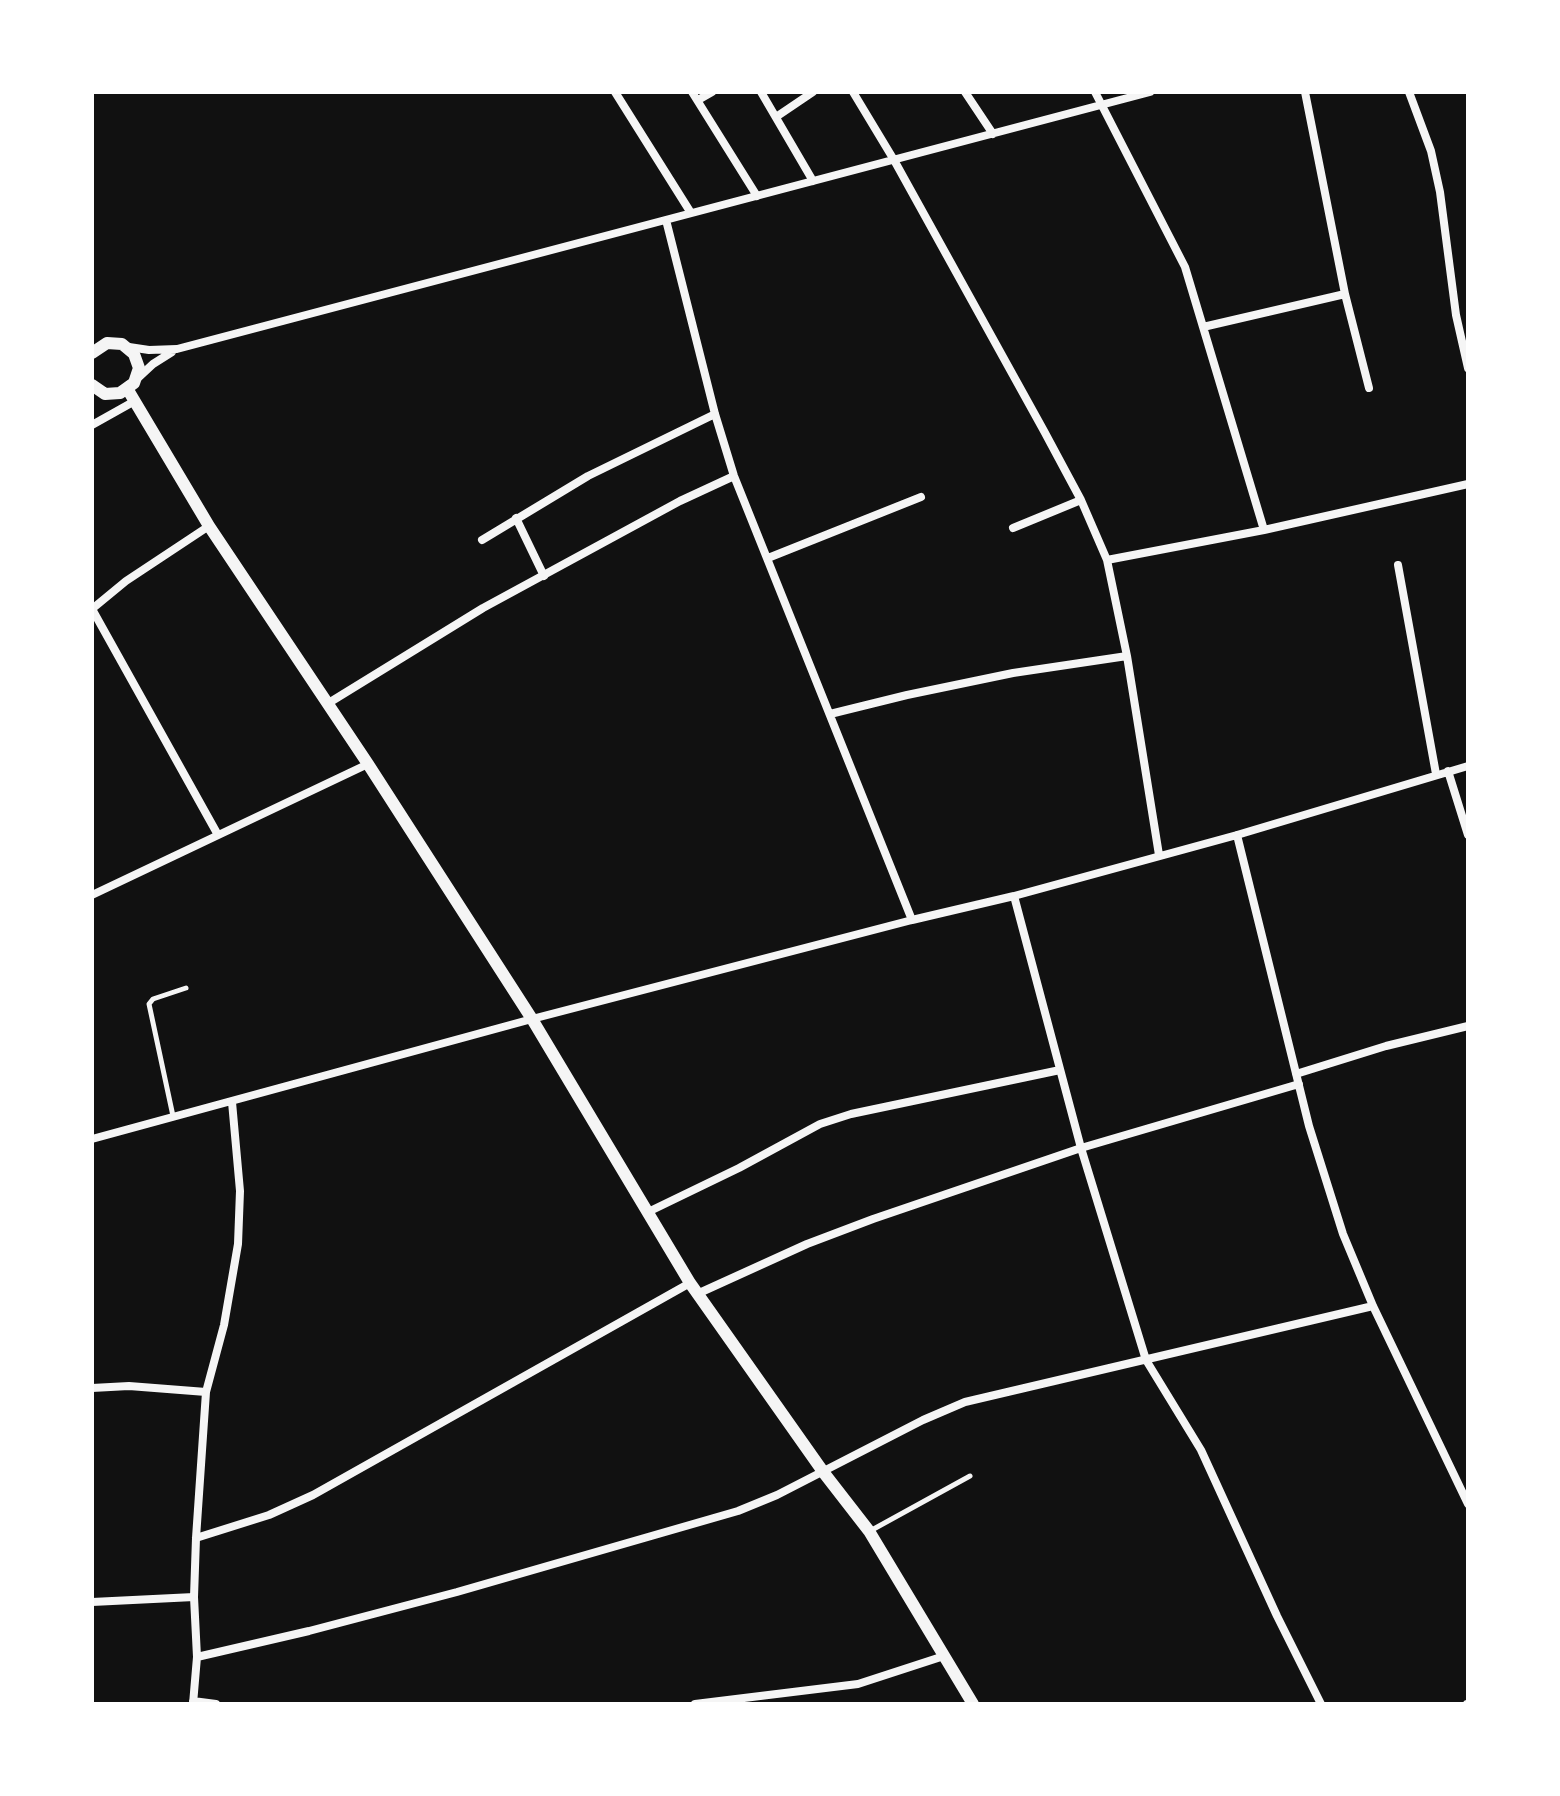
<!DOCTYPE html>
<style>
body{margin:0}
#map{position:relative;width:1560px;height:1796px;overflow:hidden;background:#111;font-family:"Work Sans",sans-serif}
canvas{display:block}
.frame{position:absolute;inset:0;border:94px solid #fff;pointer-events:none}
</style>
<div id="map">
<canvas width="1560" height="1796"></canvas>
<div class="frame"></div>
</div>
<script>
const context = document.querySelector('canvas').getContext('2d');
context.lineJoin = 'round';
function toPath(rows) {
  const path = new Path2D();
  for (const r of rows) {
    path.moveTo(r[0], r[1]);
    for (let i = 2; i < r.length; i += 2) path.lineTo(r[i], r[i + 1]);
  }
  return path;
}
function trace(path, color, width, dash) {
  context.strokeStyle = color;
  context.lineWidth = width;
  context.lineCap = dash ? 'butt' : 'round';
  context.setLineDash(dash || []);
  context.stroke(path);
}
const service = toPath([
 [173,1116,149,1004,153,999,186,988],
 [870,1531,970,1476]
]);
const minor = toPath([
 [615,92,691,213],
 [692,92,757,196],
 [761,92,813,181],
 [853,92,894,160,1044,431,1081,500,1107,560,1127,656,1159,855],
 [965,92,993,134],
 [1095,92,1185,267,1264,530],
 [1305,92,1345,294,1369,388],
 [1409,92,1431,151,1440,192,1456,315,1468,368],
 [698,100,712,92],
 [776,117,813,92],
 [666,220,715,414,734,476,912,920],
 [1203,327,1345,294],
 [129,347,149,350,177,349,1150,92],
 [139,377,153,364,172,352],
 [92,425,133,402],
 [516,518,544,576],
 [1013,528,1081,500],
 [482,540,588,476,715,414],
 [768,558,921,497],
 [1107,560,1264,530,1468,484],
 [1398,565,1436,774],
 [92,609,218,835],
 [92,609,126,581,209,526],
 [327,704,483,608,680,501,734,476],
 [830,714,907,695,1013,673,1127,656],
 [1448,771,1468,835],
 [1237,835,1309,1126,1343,1234,1373,1306,1468,1504],
 [92,895,368,764],
 [1014,896,1081,1148,1146,1360,1201,1450,1277,1616,1321,1704],
 [1296,1074,1386,1046,1468,1026],
 [92,1139,532,1019,912,920,1014,896,1237,835,1468,766],
 [648,1212,739,1168,820,1124,851,1114,1060,1070],
 [697,1294,807,1244,873,1219,1081,1148,1299,1084],
 [92,1388,129,1386,206,1392],
 [196,1538,269,1515,313,1495,690,1283],
 [92,1602,194,1597],
 [197,1657,309,1631,457,1592,738,1511,777,1495,923,1420,965,1402,1373,1306],
 [193,1701,216,1704],
 [193,1704,197,1657,194,1597,196,1538,206,1392,224,1325,238,1244,240,1191,232,1102],
 [695,1704,858,1684,944,1656],
 [1467,1704,1468,1704]
]);
const tertiary = toPath([
 [92,353,107,343,122,344,134,354,139,368,134,383,120,393,105,394,92,385],
 [128,390,209,526,368,764,532,1019,690,1283,824,1473,869,1531,973,1704]
]);
trace(service, '#f5f5f5', 5);
trace(minor, '#f5f5f5', 8);
trace(tertiary, '#f5f5f5', 12);
</script>
